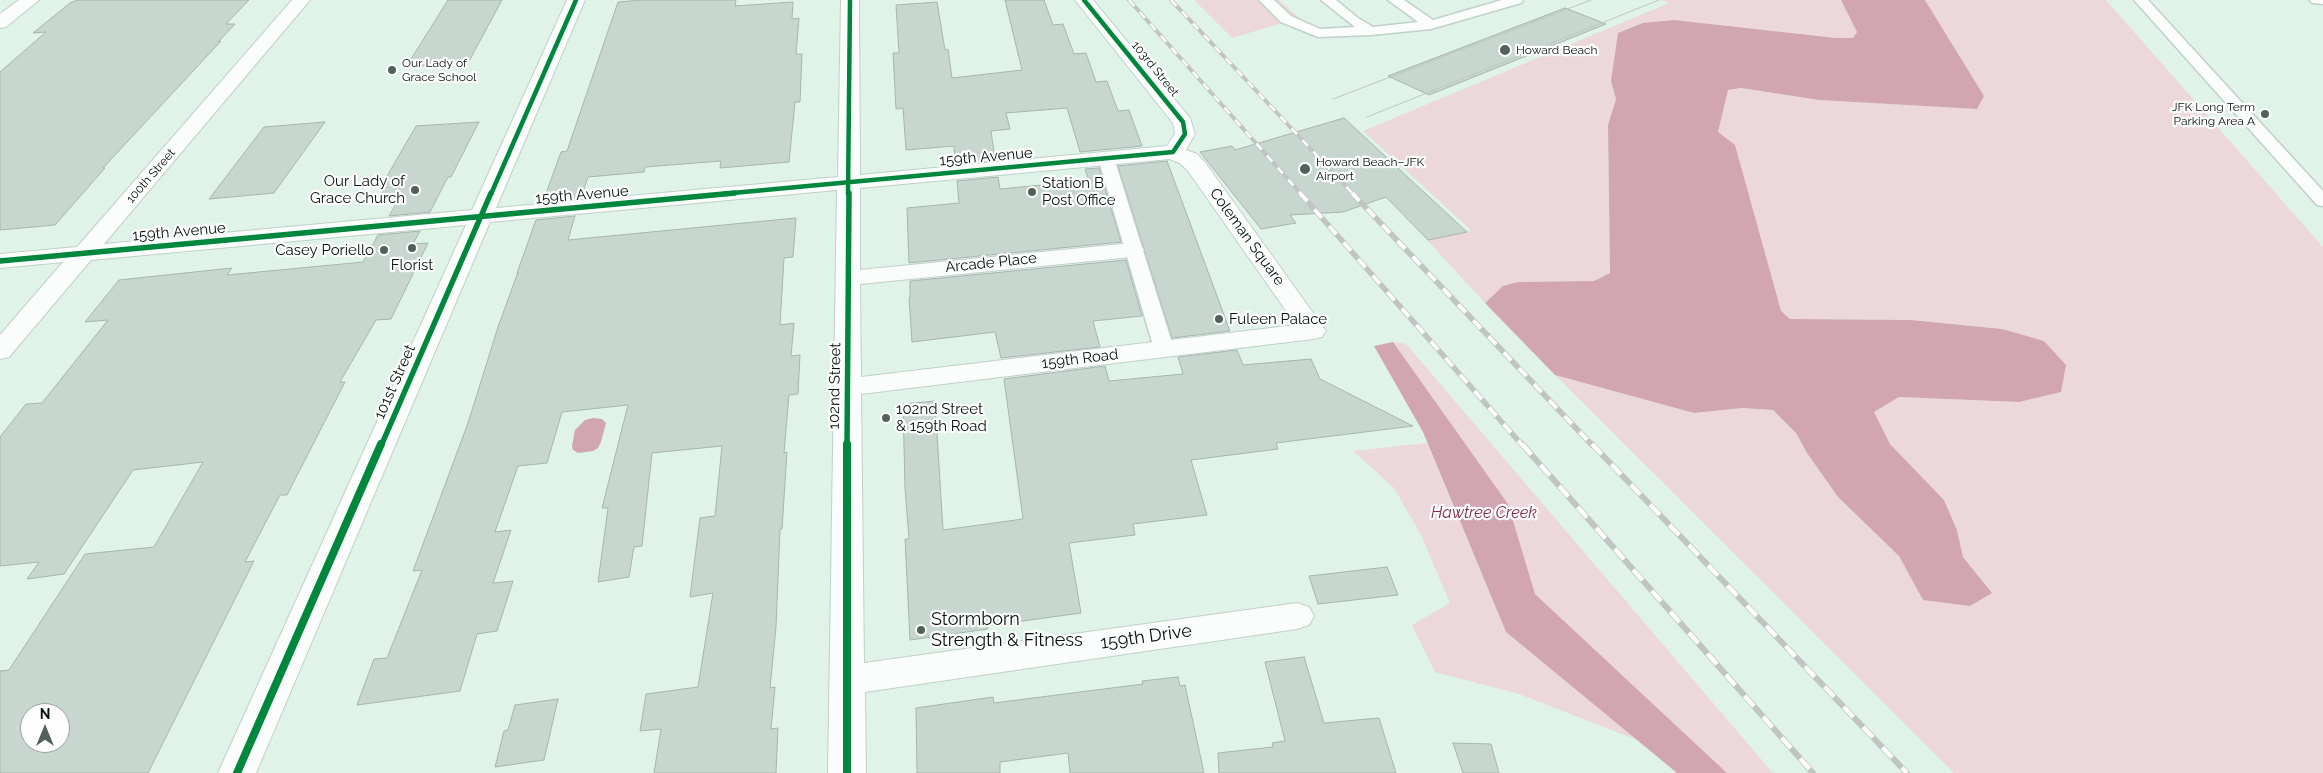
<!DOCTYPE html>
<meta charset="utf-8">
<style>
body{margin:0}
#map{position:relative;width:2323px;height:773px;overflow:hidden;background:#dff3e9;font-family:Raleway,sans-serif}
canvas{display:block}
.north{position:absolute;left:20px;top:703px;width:50px;height:50px;box-sizing:border-box;background:#fefefe;border:1px solid #9ba09d;border-radius:50%;rotate:0deg;font-size:14px;font-weight:700;line-height:20px;text-align:center;color:#06120c}
.north::after{content:'';display:block;margin:auto;width:18px;height:22px;background:#526159;clip-path:polygon(50% 0,100% 100%,50% 72%,0 100%)}
</style>
<div id="map">
<canvas width="2323" height="773"></canvas>
<div class="north">N</div>
</div>
<script>
const context = document.querySelector('canvas').getContext('2d');
context.lineJoin = 'round';
function paint(path, color) {
  context.fillStyle = color;
  context.fill(path, 'evenodd');
}
function toPath(rows) {
  const path = new Path2D();
  for (const r of rows) {
    path.moveTo(r[0], r[1]);
    for (let i = 2; i < r.length; i += 2) path.lineTo(r[i], r[i + 1]);
  }
  return path;
}
function trace(path, color, width, dash) {
  context.strokeStyle = color;
  context.lineWidth = width;
  context.lineCap = dash ? 'butt' : 'round';
  context.setLineDash(dash || []);
  context.stroke(path);
}
function label(font, color, halo, rows, align = 'center') {
  context.font = font + ' Raleway,sans-serif';
  context.lineWidth = 4.5;
  context.setLineDash([]);
  context.textBaseline = 'middle';
  context.strokeStyle = halo;
  context.fillStyle = color;
  for (const [text, x, y, turn = 0] of rows) {
    context.save();
    context.translate(x, y);
    context.rotate((+turn || 0) * Math.PI / 180);
    context.textAlign = isNaN(turn) ? turn : align;
    if (halo) context.strokeText(text, 0, 0);
    context.fillText(text, 0, 0);
    context.restore();
  }
}
const green = toPath([
 [1194,0,1279,0,1299,18,1232,38],
 [1661,0,1841,0,1857,32,1853,38,1836,38,1674,20,1611,81,1616,99,1608,125,1610,273,1594,281,1518,282,1503,286,1485,303,1427,240,1471,230,1363,131,1669,3],
 [1925,0,2106,0,2323,247,2323,773,1954,773,1555,375,1694,413,1742,408,1773,410,1796,433,1807,453,1838,497,1899,556,1923,600,1992,593,1963,557,1957,530,1944,500,1890,444,1873,412,1899,397,2019,402,2061,392,2002,329,1911,320,1790,319,1781,312,1718,132,1728,90,1741,88,1819,100,1977,109,1984,96],
 [1393,342,1406,344,1773,773,1727,773,1535,594,1508,504],
 [1427,443,1506,632,1637,740,1519,694,1435,672,1412,625,1450,603,1421,535,1394,488,1353,451]
]);
const water = toPath([
 [1841,0,1925,0,1984,96,1977,109,1819,100,1741,88,1728,90,1718,132,1735,145,1781,311,1790,319,1911,320,2002,329,2044,341,2066,365,2061,392,2019,402,1899,397,1874,412,1890,444,1944,500,1957,530,1963,557,1992,593,1970,606,1923,600,1899,556,1838,497,1807,453,1796,433,1773,410,1742,408,1694,413,1555,375,1485,303,1503,286,1518,282,1594,281,1610,273,1608,125,1616,99,1611,81,1618,33,1643,23,1674,20,1836,38,1853,38,1857,32],
 [1393,342,1508,504,1535,594,1727,773,1677,773,1506,632,1423,432,1374,346],
 [593,418,602,419,606,423,601,442,598,448,593,451,578,453,573,450,572,446,575,430,585,420]
]);
const building = toPath([
 [78,0,249,0,226,24,235,24,218,42,221,41,103,168,105,168,55,225,0,230,0,72,46,32,33,33,70,3,78,0],
 [448,0,502,0,468,63,406,67,448,0],
 [641,0,736,0,735,6,793,2,792,19,799,18,796,54,802,54,800,102,795,102,789,162,720,168,721,161,645,167,644,172,588,177,581,198,543,202,561,152,567,151,618,2,641,0],
 [1005,0,1044,0,1053,25,1063,24,1074,54,1086,53,1096,82,1107,81,1118,111,1129,110,1142,146,1080,152,1067,108,1006,113,1010,129,991,131,995,160,955,164,954,146,906,150,903,108,896,109,893,53,899,53,896,5,937,2,945,50,948,49,952,78,1022,70,1005,0],
 [1565,8,1606,24,1429,95,1388,76,1565,8],
 [1344,118,1467,232,1428,240,1386,197,1343,212,1290,215,1296,223,1261,229,1200,152,1232,146,1235,150,1344,118],
 [325,122,274,193,209,199,264,127,325,122],
 [479,122,451,177,448,177,430,212,389,216,400,197,378,199,388,183,383,183,416,126,479,122],
 [1167,161,1197,242,1230,331,1172,338,1118,166,1167,161],
 [1099,168,1121,242,909,263,907,208,959,203,957,181,998,177,1000,189,1053,184,1089,181,1085,169,1099,168],
 [575,216,568,240,796,218,793,257,784,258,780,325,794,323,791,356,800,355,798,394,789,395,784,453,787,452,782,529,780,529,776,627,770,688,775,687,771,729,778,728,776,773,654,773,661,729,640,731,646,694,698,687,713,593,690,597,700,518,715,516,722,446,652,453,642,546,634,547,629,577,598,582,608,508,602,508,628,405,562,412,547,463,518,466,495,532,511,530,493,583,513,581,497,631,477,634,460,691,357,705,374,659,387,658,422,570,413,571,468,423,498,327,518,272,517,273,536,220,575,216],
 [420,231,413,244,428,243,391,319,376,320,340,382,345,382,287,495,280,495,245,562,254,561,148,773,0,773,0,671,9,670,85,554,154,547,203,462,133,470,64,574,27,579,39,562,0,566,0,437,26,404,42,403,108,320,85,322,119,280,232,268,227,275,363,262,378,235,420,231],
 [30,713,60,713,60,743,30,743,30,713],
 [1126,260,1142,316,1093,321,1100,347,1001,358,995,332,912,342,909,298,910,298,910,281,1126,260],
 [1237,350,1243,365,1311,359,1320,379,1413,426,1276,443,1278,449,1191,460,1207,515,1133,524,1135,535,1069,543,1081,613,987,626,988,629,910,640,905,539,909,539,905,488,903,404,935,401,943,530,1023,519,1004,379,1105,366,1109,381,1183,374,1178,357,1237,350],
 [1387,567,1398,595,1318,604,1309,576,1387,567],
 [1304,657,1324,723,1379,718,1396,773,1219,773,1218,753,1273,747,1272,743,1285,741,1265,662,1304,657],
 [1178,677,1180,686,1185,685,1204,773,1070,773,1068,753,1000,762,1000,773,917,773,916,708,993,697,994,703,1143,684,1142,681,1178,677],
 [558,699,544,760,495,767,504,731,508,730,515,705,558,699],
 [1453,743,1491,744,1499,773,1463,773,1453,743]
]);
const lane = toPath([
 [1259,0,1274,0,1291,16,1320,29,1355,27,1321,0,1336,0,1358,18,1373,27,1418,22,1388,0,1404,0,1433,20,1502,0,1523,0,1521,3,1431,29,1371,35,1318,37,1281,22,1259,0],
 [2134,0,2148,0,2323,191,2323,206,2317,205,2134,0],
 [2310,0,2323,0,2323,4,2312,3,2310,0],
 [1106,153,1112,154,1114,158,1174,349,1171,353,1164,355,1157,353,1154,349,1098,158,1100,154,1106,153]
]);
const street = toPath([
 [19,0,39,0,6,27,0,28,0,14,19,0],
 [292,0,310,0,104,244,472,210,567,0,585,0,496,208,838,177,841,0,859,0,860,175,1167,146,1175,134,1173,123,1075,0,1093,0,1190,118,1195,134,1186,150,1197,154,1204,161,1326,331,1322,337,1313,339,861,394,864,663,1297,603,1309,607,1314,616,1309,625,1297,629,865,692,866,773,828,773,837,190,490,222,256,773,218,773,466,225,91,260,9,357,0,359,0,335,63,262,0,268,0,254,77,247,292,0],
 [1170,159,1181,164,1188,171,1296,325,861,377,860,284,1132,257,1140,255,1144,250,1140,245,1132,243,860,270,860,188,1170,159]
]);
const tram = toPath([
 [1333,99,1591,0],
 [1367,117,1659,0]
]);
const railFar2 = toPath([
 [1129,0,1301,194],
 [1171,0,1353,194]
]);
const railFar1 = toPath([
 [1300,193,1523,446],
 [1352,193,1593,446]
]);
const rail = toPath([
 [1522,444,1813,773],
 [1592,444,1907,773]
]);
const cyclewayFar2 = toPath([
 [491,194,576,0],
 [722,194,1173,152,1185,134,1183,122,1084,0],
 [848,194,850,0]
]);
const cyclewayFar1 = toPath([
 [0,261,735,193],
 [381,446,491,193],
 [847,446,849,193]
]);
const cycleway = toPath([
 [847,444,847,773],
 [237,773,381,444]
]);
const markers = [
 [1505,50,6,"#526159"],
 [392,70,5,"#526159"],
 [2265,114,5,"#526159"],
 [1305,169,6,"#526159"],
 [415,190,5,"#526159"],
 [1032,192,5,"#526159"],
 [412,248,5,"#526159"],
 [384,250,5,"#526159"],
 [1219,319,5,"#526159"],
 [886,418,5,"#526159"],
 [921,630,5,"#526159"]
];
const farPoinames = [
 ["Howard Beach",1516,50],
 ["Our Lady of",402,63],
 ["Grace School",402,77],
 ["JFK Long Term",2255,107,"right"],
 ["Parking Area A",2255,121,"right"],
 ["Howard Beach–JFK",1316,162],
 ["Airport",1316,176]
];
const farStreetnames = [
 ["103rd Street",1155,69,51],
 ["100th Street",151,176,-49]
];
const streetNames = [
 ["159th Avenue",986,157,-5],
 ["159th Avenue",582,195,-5],
 ["159th Avenue",179,232,-5],
 ["Coleman Square",1247,237,54],
 ["Arcade Place",991,263,-6],
 ["159th Road",1080,359,-7],
 ["101st Street",395,382,-66],
 ["102nd Street",835,386,-89]
];
const poiNames = [
 ["Our Lady of",405,181,"right"],
 ["Grace Church",405,198,"right"],
 ["Station B",1042,183],
 ["Post Office",1042,200],
 ["Casey Poriello",374,250,"right"],
 ["Florist",412,265,"center"],
 ["Fuleen Palace",1229,319],
 ["102nd Street",896,409],
 ["& 159th Road",896,426]
];
const waterNames = [
 ["Hawtree Creek",1484,513]
];
const nearPoinames = [
 ["Stormborn",931,620],
 ["Strength & Fitness",931,641]
];
const nearStreetnames = [
 ["159th Drive",1146,637,-8]
];
paint(green, '#ecd8da');
paint(water, '#d1a6b0');
paint(building, '#c7d6cf');
trace(building, '#a6b5ae', 1);
trace(lane, '#c1d0c8', 3);
trace(street, '#c1d0c8', 2);
paint(lane, '#fafdfc');
paint(street, '#fafdfc');
trace(tram, '#c0c5c3', 1);
trace(railFar2, '#c0c5c3', 4);
trace(railFar1, '#c0c5c3', 5.5);
trace(rail, '#c0c5c3', 6);
trace(railFar2, '#fefefe', 2.5, [8]);
trace(railFar1, '#fefefe', 4, [11]);
trace(rail, '#fefefe', 4.5, [14]);
trace(cyclewayFar2, '#00873e', 4.5);
trace(cyclewayFar1, '#00873e', 5.5);
trace(cycleway, '#00873e', 8);
for (const [x, y, r, color] of markers) {
  const dot = new Path2D();
  dot.arc(x, y, r, 0, 2 * Math.PI);
  context.fillStyle = color;
  context.fill(dot);
  trace(dot, '#fefefe', 2);
}
label('12px', '#06120c', '#fefefe', farPoinames, 'left');
label('12px', '#06120c', '#fefefe', farStreetnames);
label('15px', '#06120c', '#fefefe', streetNames);
label('15px', '#06120c', '#fefefe', poiNames, 'left');
label('italic 16px', '#802c49', '#fefefe', waterNames);
label('18px', '#06120c', '#fefefe', nearPoinames, 'left');
label('18px', '#06120c', '#fefefe', nearStreetnames);
</script>
